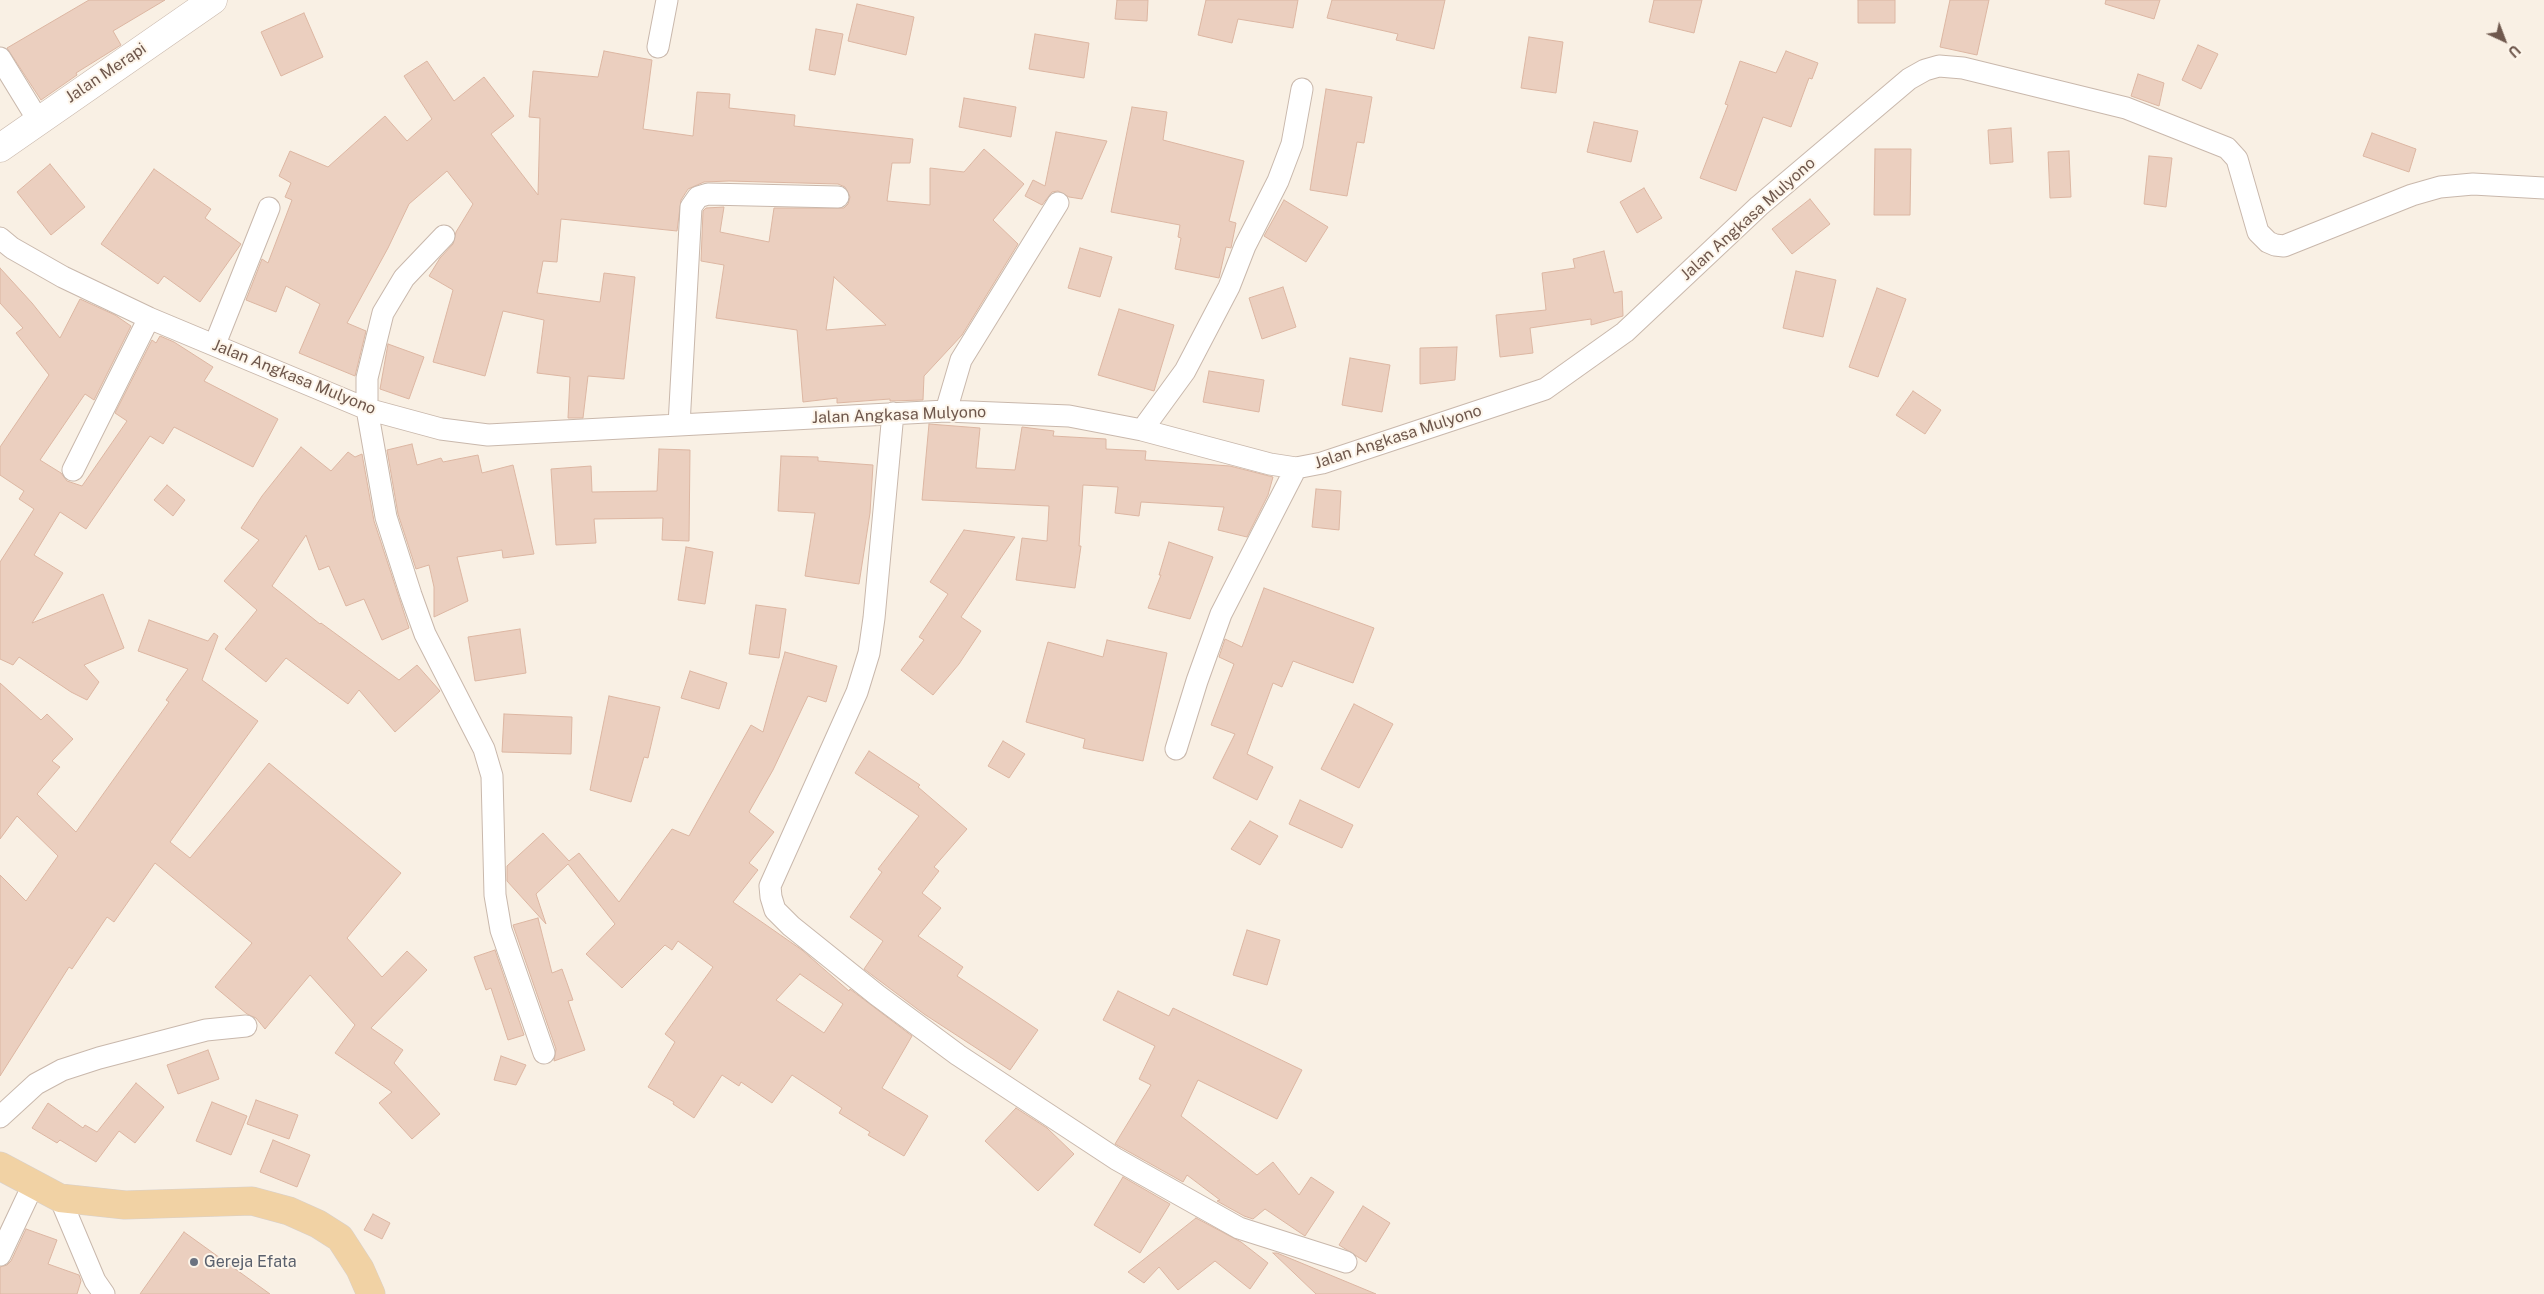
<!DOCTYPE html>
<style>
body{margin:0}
#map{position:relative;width:2544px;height:1294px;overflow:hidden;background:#f9f0e4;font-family:"Public Sans",sans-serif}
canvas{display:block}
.north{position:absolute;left:2479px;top:15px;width:50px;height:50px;-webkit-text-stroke:4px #fdf5ea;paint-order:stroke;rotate:137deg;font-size:14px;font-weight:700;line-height:20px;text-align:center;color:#6f584d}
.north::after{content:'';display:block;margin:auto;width:18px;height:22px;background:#6f584d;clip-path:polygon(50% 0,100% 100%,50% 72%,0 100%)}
</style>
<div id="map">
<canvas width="2544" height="1294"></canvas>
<div class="north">U</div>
</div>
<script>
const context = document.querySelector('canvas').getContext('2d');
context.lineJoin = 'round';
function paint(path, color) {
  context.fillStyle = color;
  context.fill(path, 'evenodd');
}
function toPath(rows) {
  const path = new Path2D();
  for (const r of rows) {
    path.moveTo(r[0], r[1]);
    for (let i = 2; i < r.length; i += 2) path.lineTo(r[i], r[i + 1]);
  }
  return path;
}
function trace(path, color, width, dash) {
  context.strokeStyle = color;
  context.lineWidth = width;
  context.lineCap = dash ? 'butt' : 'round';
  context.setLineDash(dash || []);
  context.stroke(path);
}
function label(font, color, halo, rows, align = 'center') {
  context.font = font + ' "Public Sans",sans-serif';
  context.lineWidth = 4;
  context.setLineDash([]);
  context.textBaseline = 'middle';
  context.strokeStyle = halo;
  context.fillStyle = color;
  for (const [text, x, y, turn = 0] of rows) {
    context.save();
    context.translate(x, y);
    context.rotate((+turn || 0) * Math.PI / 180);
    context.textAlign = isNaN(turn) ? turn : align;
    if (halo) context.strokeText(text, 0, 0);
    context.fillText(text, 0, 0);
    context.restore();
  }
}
const building = toPath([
 [89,0,165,0,113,31,121,45,76,73,77,75,41,100,7,48,89,0],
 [1117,0,1148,0,1147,21,1115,19,1117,0],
 [1206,0,1298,0,1293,28,1238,19,1232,43,1198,35,1206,0],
 [1332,0,1445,0,1434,49,1396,40,1398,34,1327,18,1332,0],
 [1654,0,1702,0,1694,33,1649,22,1654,0],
 [1858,0,1895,0,1895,23,1858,23,1858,0],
 [1950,0,1989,0,1977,55,1940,47,1950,0],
 [2106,0,2160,0,2154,19,2105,4,2106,0],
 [857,4,914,17,906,55,848,41,857,4],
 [304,13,323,57,281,76,261,32,304,13],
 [816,29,843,34,835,75,809,70,816,29],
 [1035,34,1089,43,1084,78,1029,69,1035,34],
 [1529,37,1563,42,1556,93,1521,88,1529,37],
 [2198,45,2218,54,2201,89,2182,80,2198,45],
 [604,51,652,60,643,129,693,136,697,92,730,94,729,108,795,115,794,126,913,139,910,163,892,163,887,201,930,205,930,168,964,172,984,149,1024,184,993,220,1018,244,962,335,924,376,923,400,890,401,890,399,837,403,837,398,803,402,797,330,716,318,724,265,701,261,703,211,706,208,724,207,720,232,769,242,774,208,844,208,848,204,850,197,845,187,838,184,729,181,704,182,688,189,681,200,677,231,561,219,557,262,543,261,537,293,600,302,604,273,635,277,624,379,588,376,583,418,568,418,570,377,537,373,544,320,503,311,485,376,433,362,453,290,429,276,440,258,453,244,456,232,473,204,447,171,409,204,388,248,347,323,366,331,355,376,299,353,320,304,286,286,276,312,246,300,262,259,268,263,292,200,285,197,291,183,279,176,290,151,328,167,385,116,407,141,432,119,404,76,427,61,454,101,484,77,514,116,491,134,538,195,540,118,529,117,533,71,598,77,604,51],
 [834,277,886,325,826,330,834,277],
 [1786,51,1818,63,1812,79,1809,78,1791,127,1763,117,1736,191,1700,178,1728,105,1725,104,1740,61,1776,73,1786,51],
 [2138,74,2164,83,2159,106,2131,96,2138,74],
 [1326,89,1372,97,1364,143,1357,142,1347,196,1310,190,1326,89],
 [964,98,1016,107,1011,137,959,127,964,98],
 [1132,107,1167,112,1163,140,1244,161,1229,221,1236,223,1231,248,1226,247,1219,278,1175,269,1181,238,1178,237,1180,225,1111,212,1132,107],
 [1594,122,1638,131,1631,162,1587,152,1594,122],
 [2011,128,2013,162,1990,164,1988,130,2011,128],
 [1056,132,1107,141,1082,199,1069,197,1058,191,1052,192,1042,205,1025,196,1033,180,1045,186,1056,132],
 [2372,133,2416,149,2409,172,2363,156,2372,133],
 [1875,149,1911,149,1910,215,1874,215,1875,149],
 [2069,151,2071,197,2050,198,2048,152,2069,151],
 [2149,156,2172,158,2166,207,2144,204,2149,156],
 [50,164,85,207,51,235,17,192,50,164],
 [154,169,211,209,205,218,241,244,200,302,164,276,158,284,101,244,154,169],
 [1644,188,1662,218,1637,233,1620,202,1644,188],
 [1810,199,1830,224,1792,254,1772,229,1810,199],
 [1284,200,1328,227,1306,262,1264,236,1284,200],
 [1080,248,1112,257,1100,297,1068,288,1080,248],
 [1604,251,1614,293,1622,291,1623,316,1591,325,1591,319,1530,328,1533,353,1500,357,1496,315,1546,310,1542,273,1575,268,1573,259,1604,251],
 [0,268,32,303,60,338,80,299,115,315,131,326,94,400,85,394,40,460,61,473,67,481,82,486,127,421,115,413,152,340,156,343,160,336,174,342,213,367,204,381,278,419,253,467,174,427,163,444,150,436,86,529,60,512,34,555,63,573,32,623,103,594,124,648,84,665,99,682,87,700,71,692,19,657,13,665,0,659,0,562,34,509,19,499,24,491,0,475,0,447,49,375,16,333,23,328,0,303,0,268],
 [1796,271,1836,280,1823,337,1783,328,1796,271],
 [1283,287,1296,327,1262,339,1249,298,1283,287],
 [1877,288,1906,299,1878,377,1849,367,1877,288],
 [1119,309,1174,325,1154,391,1098,375,1119,309],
 [388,344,424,357,409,399,380,389,388,344],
 [1457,347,1455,380,1420,384,1420,348,1457,347],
 [1350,358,1390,365,1382,412,1342,405,1350,358],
 [1209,371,1264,380,1259,412,1203,402,1209,371],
 [1913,391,1941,410,1925,434,1896,415,1913,391],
 [929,424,980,428,976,468,1015,470,1022,427,1054,431,1053,436,1106,439,1106,449,1146,451,1145,460,1230,466,1273,477,1268,495,1247,537,1218,530,1224,507,1141,502,1139,516,1115,513,1118,487,1083,485,1079,546,1081,546,1075,588,1016,580,1022,538,1047,541,1049,506,922,500,929,424],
 [412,444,417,465,441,458,443,462,478,455,482,473,513,465,534,554,503,558,502,550,457,557,468,601,434,617,434,587,429,565,416,569,398,514,387,450,412,444],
 [301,447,331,471,348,452,355,457,362,454,374,521,409,628,382,640,364,599,346,606,329,566,319,570,306,535,272,586,320,624,321,623,399,680,417,665,440,691,395,732,359,690,348,704,286,658,266,682,225,649,257,610,224,581,259,540,241,528,262,496,301,447],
 [659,449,690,450,689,541,662,540,663,518,594,519,596,543,556,545,551,469,591,466,592,492,657,491,659,449],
 [781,456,818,457,818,461,873,465,870,513,859,584,805,576,815,513,778,511,781,456],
 [167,485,185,500,173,516,154,500,167,485],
 [1316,489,1341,491,1339,530,1312,527,1316,489],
 [964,530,1015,537,961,617,981,631,959,664,933,695,901,670,924,640,919,637,948,594,930,582,964,530],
 [1169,542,1213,557,1190,619,1148,608,1161,575,1159,575,1169,542],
 [686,547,713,552,705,604,678,600,686,547],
 [1264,588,1374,628,1353,683,1293,661,1282,687,1273,683,1247,754,1273,767,1257,800,1213,778,1235,734,1211,725,1234,664,1219,657,1225,639,1242,647,1264,588],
 [756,605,786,609,779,658,749,654,756,605],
 [149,620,208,641,214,633,218,636,202,680,258,721,170,842,190,858,269,763,401,873,347,938,382,977,407,951,427,970,371,1028,403,1050,394,1063,440,1114,412,1139,379,1103,392,1092,335,1053,355,1025,310,975,265,1029,256,1018,247,1014,215,987,252,943,155,863,114,922,107,917,72,969,69,967,0,1076,0,875,26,901,58,856,17,816,0,839,0,683,41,720,47,714,73,739,52,761,60,767,37,794,76,832,169,702,166,700,188,669,138,651,149,620],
 [520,629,526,673,475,681,468,637,520,629],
 [1107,640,1167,653,1143,761,1083,748,1085,739,1026,722,1048,642,1103,657,1107,640],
 [785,652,837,666,826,702,808,696,773,770,749,812,774,832,749,863,758,870,733,902,802,950,849,991,850,989,912,1036,882,1088,928,1116,904,1156,868,1135,870,1132,839,1113,842,1108,792,1075,772,1103,741,1082,739,1086,722,1075,694,1118,673,1104,674,1102,648,1087,675,1042,665,1034,713,967,678,941,672,950,665,945,622,988,586,954,615,924,568,864,536,894,546,924,507,881,507,866,543,833,569,861,579,853,619,902,672,829,689,836,751,725,763,732,785,652],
 [800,974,843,1004,824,1033,776,1000,800,974],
 [690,671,727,683,719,709,681,698,690,671],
 [609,696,660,707,648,758,644,757,631,802,590,790,609,696],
 [1354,704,1393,724,1359,788,1321,769,1354,704],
 [504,714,572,717,571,754,502,752,504,714],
 [1003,741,1025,754,1009,778,988,766,1003,741],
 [869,751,920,785,918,787,967,829,934,867,939,871,922,893,941,908,918,936,963,967,957,976,1038,1030,1010,1070,924,1014,864,969,883,941,850,917,882,872,878,869,919,816,855,773,869,751],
 [1300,800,1353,825,1342,848,1289,824,1300,800],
 [1250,821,1278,836,1260,865,1231,849,1250,821],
 [538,918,552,973,562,969,573,1000,568,1001,585,1050,554,1061,556,1049,513,925,538,918],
 [1247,930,1280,940,1267,985,1233,975,1247,930],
 [495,950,524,1035,508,1040,491,988,486,990,474,957,495,950],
 [1118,991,1169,1016,1173,1008,1302,1070,1277,1119,1198,1080,1181,1116,1257,1175,1273,1162,1299,1195,1311,1177,1334,1192,1305,1236,1265,1209,1253,1219,1244,1216,1217,1201,1220,1200,1187,1175,1183,1182,1115,1144,1151,1085,1139,1079,1155,1046,1103,1020,1118,991],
 [208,1050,219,1079,178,1094,167,1065,208,1050],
 [501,1056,526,1065,516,1085,494,1080,501,1056],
 [136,1083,164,1107,135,1143,119,1131,96,1162,60,1140,57,1143,32,1128,48,1103,83,1128,85,1125,97,1132,136,1083],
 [256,1100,298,1115,289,1139,247,1124,256,1100],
 [212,1102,247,1116,231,1155,196,1141,212,1102],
 [1016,1108,1047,1128,1074,1154,1038,1191,985,1141,1016,1108],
 [273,1140,310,1155,297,1187,260,1172,273,1140],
 [1123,1177,1170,1204,1140,1253,1094,1225,1123,1177],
 [1363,1206,1390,1223,1366,1262,1339,1245,1363,1206],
 [373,1214,390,1223,382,1239,364,1230,373,1214],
 [1196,1218,1241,1242,1268,1263,1250,1289,1215,1261,1178,1290,1159,1267,1144,1283,1128,1272,1196,1218],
 [26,1229,57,1240,48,1264,79,1275,81,1281,77,1294,0,1294,0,1267,7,1265,11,1261,26,1229],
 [184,1232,270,1294,140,1294,184,1232],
 [1273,1253,1277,1253,1376,1294,1316,1294,1273,1253]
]);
const minor = toPath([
 [658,47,667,0],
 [0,58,38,120],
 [444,236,404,278,383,313,367,378,367,409,386,517,411,595,425,634,484,749,492,776,495,895,501,930,544,1053],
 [0,238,12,248,63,277,149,318,367,409,441,429,488,435,946,411,1069,416,1142,430,1270,464,1296,468,1322,463,1545,389,1625,332,1759,206,1909,79,1925,70,1939,66,1963,68,2126,108,2227,148,2237,159,2258,232,2268,242,2275,245,2284,246,2412,195,2440,187,2473,184,2544,188],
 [215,344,269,208],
 [946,411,961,360,1058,203],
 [893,413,874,618,869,653,857,692,770,886,771,897,775,910,791,926,877,995,958,1055,1116,1159,1239,1228,1346,1262],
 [679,425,691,207,698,197,708,194,838,197],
 [1142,430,1185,371,1229,287,1245,246,1278,181,1292,144,1302,89],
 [73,470,149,318],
 [1176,749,1197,681,1221,614,1296,468],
 [0,1117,36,1084,62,1070,99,1058,206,1030,246,1026],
 [60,1198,95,1281,104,1294],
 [0,1255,33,1185]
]);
const tertiary = toPath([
 [0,148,213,0]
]);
const primary = toPath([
 [0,1166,60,1198,125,1205,252,1201,289,1211,318,1224,340,1238,360,1269,371,1294]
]);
const markers = [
 [194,1262,5,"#6b7280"]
];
const streetNames = [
 ["Jalan Merapi",106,73,-34],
 ["Jalan Angkasa Mulyono",1748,219,-42],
 ["Jalan Angkasa Mulyono",294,377,22],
 ["Jalan Angkasa Mulyono",899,415,-2],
 ["Jalan Angkasa Mulyono",1398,437,-18]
];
const worshipNames = [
 ["Gereja Efata",204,1262]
];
paint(building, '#ebcfbf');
trace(building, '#dcb6a2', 1);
trace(minor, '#c9b8ac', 23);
trace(tertiary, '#c9b8ac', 29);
trace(primary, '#d7d0cd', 29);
trace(minor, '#fff', 21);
trace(tertiary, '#fff', 28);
trace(primary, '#f1d2a4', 28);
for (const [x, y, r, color] of markers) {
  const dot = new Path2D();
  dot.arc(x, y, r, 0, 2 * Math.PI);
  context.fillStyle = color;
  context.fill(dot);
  trace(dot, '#fdf5ea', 2);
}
label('16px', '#6f584d', '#fdf5ea', streetNames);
label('16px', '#5b616d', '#fdf5ea', worshipNames, 'left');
</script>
